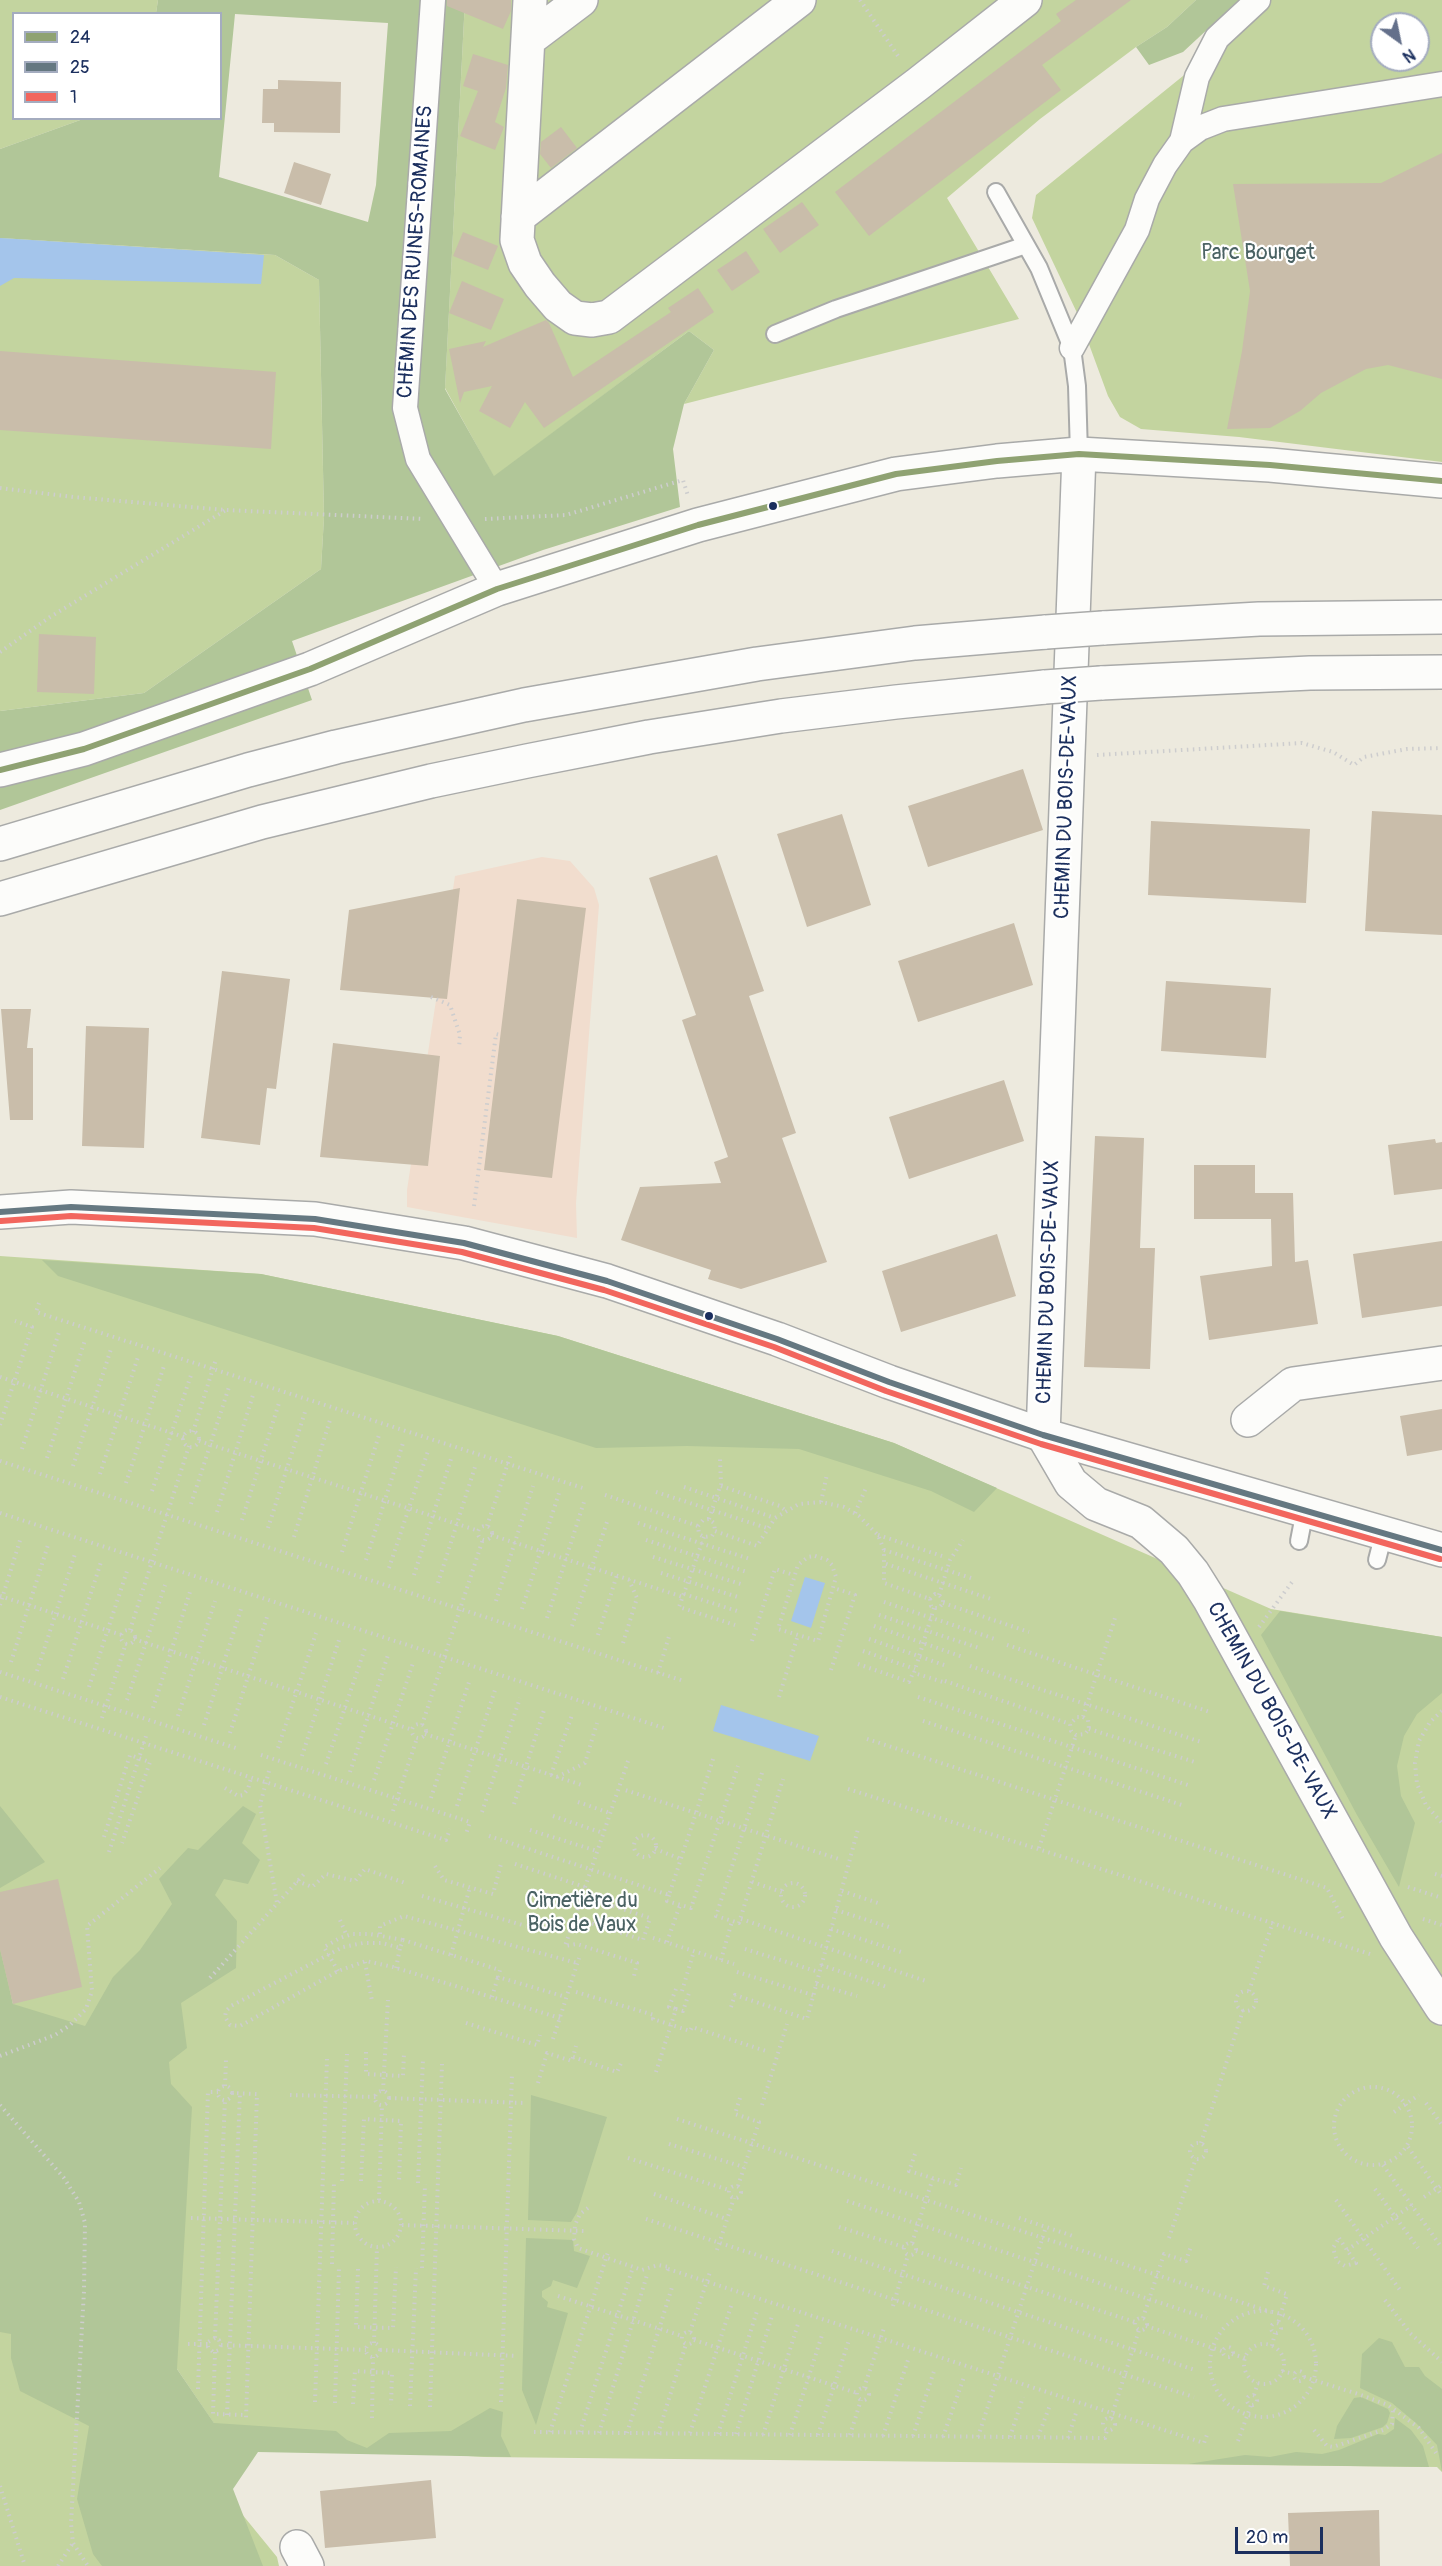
<!DOCTYPE html>
<meta charset="utf-8">
<style>
body{margin:0}
#map{position:relative;width:1442px;height:2566px;overflow:hidden;background:#edeade;font-family:Pangolin,sans-serif}
canvas{display:block}
.legend{position:absolute;left:12px;top:12px;width:210px;height:108px;box-sizing:border-box;background:#fff;border:2px solid #a4acbf;margin:0;padding:8px 10px;list-style:none;font-size:18px;color:#1b2f5e}
.legend li{display:flex;align-items:center;gap:12px;height:30px}
.legend b{width:30px;border:2px solid #a4acbf}
.north{position:absolute;left:1370px;top:12px;width:60px;height:60px;box-sizing:border-box;background:#fff;border:2px solid #a4acbf;border-radius:50%;rotate:147deg;font-size:16px;font-weight:700;line-height:24px;text-align:center;color:#1b2f5e}
.north::after{content:'';display:block;margin:auto;width:21px;height:27px;background:#64708b;clip-path:polygon(50% 0,100% 100%,50% 72%,0 100%)}
.scale{position:absolute;left:1235px;top:2527px;width:88px;height:27px;box-sizing:border-box;border:3px solid #1b2f5e;border-top:0;padding-left:8px;font-size:18px;line-height:21px;white-space:nowrap;color:#1b2f5e;-webkit-text-stroke:4px #fff;paint-order:stroke}
</style>
<div id="map">
<canvas width="1442" height="2566"></canvas>
<ul class="legend">
<li><b style="height:8px;background:#8fa272"></b>24</li>
<li><b style="height:8px;background:#657881"></b>25</li>
<li><b style="height:8px;background:#f2665e"></b>1</li>
</ul>
<div class="north">N</div>
<div class="scale">20 m</div>
</div>
<script>
const context = document.querySelector('canvas').getContext('2d');
context.lineJoin = 'round';
function paint(path, color) {
  context.fillStyle = color;
  context.fill(path, 'evenodd');
}
function toPath(rows) {
  const path = new Path2D();
  for (const r of rows) {
    if (r.length === 3) {
      path.moveTo(r[0] + r[2], r[1]);
      path.arc(r[0], r[1], r[2], 0, 2 * Math.PI);
      continue;
    }
    path.moveTo(r[0], r[1]);
    for (let i = 2; i < r.length; i += 2) path.lineTo(r[i], r[i + 1]);
  }
  return path;
}
function trace(path, color, width, dash) {
  context.strokeStyle = color;
  context.lineWidth = width;
  context.lineCap = dash ? 'butt' : 'round';
  context.setLineDash(dash || []);
  context.stroke(path);
}
function label(font, color, halo, rows, align = 'center') {
  context.font = font + ' Pangolin,sans-serif';
  context.lineWidth = 4.5;
  context.setLineDash([]);
  context.textBaseline = 'middle';
  context.strokeStyle = halo;
  context.fillStyle = color;
  for (const [text, x, y, turn = 0] of rows) {
    context.save();
    context.translate(x, y);
    context.rotate((+turn || 0) * Math.PI / 180);
    context.textAlign = isNaN(turn) ? turn : align;
    if (halo) context.strokeText(text, 0, 0);
    context.fillText(text, 0, 0);
    context.restore();
  }
}
const built = toPath([
 [542,857,570,861,594,888,599,905,576,1203,577,1238,407,1207,407,1190,455,876]
]);
const green = toPath([
 [0,0,158,0,156,13,14,14,14,118,83,119,0,149],
 [465,0,1196,0,1167,27,1136,47,1040,119,947,198,1019,319,684,404,714,350,689,331,494,477,445,388],
 [1271,0,1442,0,1442,462,1239,437,1141,429,1120,417,1108,396,1079,317,1032,218,1036,195,1199,63],
 [1382,24,1418,24,1418,60,1382,60],
 [0,238,275,255,319,280,324,517,321,569,144,693,0,711],
 [0,1256,261,1274,558,1336,894,1443,1271,1609,1442,1637,1442,2472,1437,2467,484,2457,226,2441,177,2369,13,2004,0,1959],
 [0,2116,77,2312,277,2557,279,2566,0,2566]
]);
const forest = toPath([
 [158,0,465,0,445,389,494,476,689,331,714,350,684,404,673,449,680,507,543,550,292,641,312,700,0,810,0,711,144,693,321,569,324,517,319,280,275,255,0,238,0,149,83,119,220,118,220,14,156,13],
 [235,14,388,23,376,185,368,222,219,177],
 [1196,0,1239,0,1183,52,1149,65,1136,47,1167,27],
 [42,1260,261,1274,558,1336,894,1443,997,1488,974,1512,931,1491,799,1449,687,1446,596,1448,58,1276],
 [1280,1611,1442,1637,1442,1693,1417,1714,1404,1736,1397,1766,1401,1796,1415,1823,1399,1887,1357,1815,1261,1635],
 [0,1806,45,1862,0,1888],
 [243,1806,256,1814,242,1843,260,1860,248,1884,224,1879,215,1895,237,1921,236,1968,181,2003,187,2048,169,2062,171,2084,192,2107,177,2369,214,2423,336,2431,347,2440,367,2448,389,2433,451,2431,490,2408,503,2412,501,2436,511,2457,258,2452,233,2489,263,2566,102,2566,93,2554,77,2499,89,2426,20,2391,11,2358,11,2334,0,2332,0,1949,13,2004,85,2026,113,1977,140,1950,172,1904,159,1879,188,1848,198,1850],
 [531,2095,607,2117,577,2212,571,2222,528,2220],
 [526,2238,573,2240,574,2251,590,2256,577,2288,553,2280,551,2286,542,2291,542,2297,548,2302,547,2307,568,2313,536,2425,522,2390],
 [1379,2338,1392,2342,1405,2367,1419,2367,1425,2376,1442,2389,1442,2472,1437,2445,1416,2423,1392,2403,1360,2388,1362,2354],
 [1361,2397,1388,2409,1390,2413,1387,2423,1383,2427,1351,2438,1334,2439,1337,2426,1354,2398],
 [1395,2418,1411,2430,1423,2446,1429,2467,1188,2464,1245,2455,1270,2457,1296,2452,1322,2454,1339,2450,1378,2434,1385,2435,1394,2429]
]);
const water = toPath([
 [0,238,264,255,261,284,14,278,0,286],
 [805,1577,825,1583,811,1628,791,1621],
 [721,1705,819,1736,810,1761,713,1731]
]);
const building = toPath([
 [447,0,511,0,511,11,503,29,447,6],
 [1076,0,1131,0,1042,65,1061,90,869,236,835,192,1061,21,1056,14],
 [473,54,508,65,506,88,495,122,504,127,495,150,460,136,478,91,463,86],
 [278,80,341,82,340,133,274,132,274,123,262,123,263,89,278,89],
 [561,127,577,148,551,168,540,154,541,142],
 [1442,153,1442,379,1388,365,1366,369,1321,393,1300,411,1270,428,1227,429,1242,351,1250,291,1233,184,1381,183],
 [294,162,331,174,321,205,284,193],
 [802,202,819,225,780,253,763,229],
 [463,232,498,246,488,270,453,256],
 [746,251,760,272,732,291,717,270],
 [462,281,504,299,491,330,449,313],
 [698,288,714,312,544,428,525,402,510,428,479,411,492,386,464,392,460,403,449,349,486,341,483,347,546,320,549,323,573,377,671,312,668,308],
 [0,351,276,372,271,449,0,430],
 [39,634,96,637,94,694,37,692],
 [1023,769,1043,830,928,867,908,806],
 [1372,811,1442,815,1442,935,1365,931],
 [842,814,871,905,807,927,777,834],
 [1151,821,1310,829,1306,903,1148,895],
 [717,855,764,991,749,996,796,1133,782,1138,827,1262,741,1289,708,1279,711,1270,621,1240,640,1187,721,1183,714,1162,728,1157,682,1020,696,1015,649,878],
 [460,888,447,999,340,990,349,910],
 [517,899,586,908,552,1178,484,1170],
 [1014,923,1033,985,918,1022,898,961],
 [222,971,290,979,276,1089,267,1088,260,1145,201,1138],
 [1166,981,1271,988,1266,1058,1161,1051],
 [1,1009,31,1009,27,1048,33,1048,33,1120,10,1120],
 [86,1026,149,1028,144,1148,82,1146],
 [333,1043,440,1056,428,1166,320,1157],
 [1004,1080,1024,1141,909,1179,889,1117],
 [1095,1136,1144,1138,1140,1248,1155,1248,1150,1369,1084,1367],
 [1435,1139,1436,1143,1442,1142,1442,1189,1394,1195,1388,1145],
 [1194,1165,1255,1165,1255,1193,1293,1193,1295,1262,1308,1260,1318,1324,1209,1340,1200,1276,1272,1266,1271,1219,1194,1219],
 [997,1234,1016,1296,901,1332,882,1271],
 [1442,1241,1442,1306,1362,1318,1353,1254],
 [1442,1409,1442,1450,1407,1456,1400,1416],
 [58,1879,82,1987,13,2004,0,1949,0,1892],
 [431,2480,436,2538,325,2548,320,2491],
 [1379,2510,1380,2566,1290,2566,1288,2513]
]);
const path = toPath([
 [860,0,900,59],
 [0,488,73,497,226,510,424,519],
 [485,519,566,515,683,480,688,496],
 [0,652,50,617,226,510],
 [1097,755,1302,743,1333,752,1354,765,1364,757,1407,749,1442,748],
 [431,997,450,1005,460,1035,459,1048],
 [474,1206,496,1034,500,1035],
 [39,1303,36,1312,583,1488],
 [0,1377,184,1437],
 [0,1425,32,1327,15,1321],
 [191,1439,8],
 [193,1432,216,1359],
 [199,1441,479,1531],
 [22,1449,59,1332],
 [47,1458,85,1340],
 [0,1461,684,1681],
 [73,1466,111,1349],
 [100,1474,138,1357],
 [126,1483,164,1366],
 [721,1486,780,1506,786,1511],
 [684,1487,775,1518],
 [152,1491,191,1375],
 [656,1492,767,1528],
 [605,1495,698,1526,699,1534,704,1537,712,1536,715,1531,757,1546,775,1518,799,1504,821,1502,844,1507,859,1516,878,1535,884,1550,884,1583,930,1599],
 [821,1502,827,1474],
 [191,1504,229,1387],
 [217,1512,253,1395],
 [0,1513,667,1729],
 [855,1513,866,1488],
 [709,1519,721,1484,720,1459],
 [242,1520,279,1403],
 [638,1523,750,1559],
 [487,1526,511,1454],
 [698,1526,703,1520,709,1519,714,1523,715,1531],
 [485,1533,7],
 [268,1528,305,1412],
 [491,1535,683,1597],
 [878,1535,942,1556],
 [294,1537,330,1420],
 [704,1537,679,1607,735,1625],
 [646,1540,747,1572],
 [884,1550,971,1578],
 [342,1552,379,1435],
 [815,1556,827,1560,832,1565,836,1577,818,1641,778,1629,798,1565,808,1557,815,1556],
 [653,1557,744,1585],
 [366,1560,403,1443],
 [886,1564,991,1599],
 [389,1568,428,1451],
 [661,1573,741,1598],
 [414,1575,451,1459],
 [438,1583,475,1467],
 [684,1594,737,1611],
 [939,1595,950,1560,963,1540],
 [0,1596,122,1635],
 [930,1599,935,1594,939,1595,943,1599,943,1603],
 [930,1599,931,1606,934,1608,939,1608,943,1603],
 [496,1601,533,1486],
 [884,1602,995,1639],
 [943,1603,1029,1632],
 [0,1605,21,1537],
 [934,1608,914,1673,943,1682],
 [522,1609,559,1493],
 [879,1615,979,1648],
 [547,1618,584,1502],
 [572,1626,607,1522],
 [874,1626,963,1657],
 [1259,1627,1292,1582],
 [130,1630,189,1446],
 [128,1637,7],
 [598,1635,617,1575],
 [134,1639,413,1730],
 [869,1639,947,1666],
 [752,1641,775,1569,794,1575],
 [623,1643,637,1598,629,1580],
 [1007,1645,1210,1712],
 [863,1651,915,1669],
 [11,1662,48,1545],
 [858,1664,909,1682,913,1673],
 [970,1666,1201,1742],
 [831,1670,855,1595,834,1588],
 [37,1671,75,1554],
 [0,1672,239,1749],
 [658,1673,670,1633],
 [63,1679,101,1562],
 [945,1681,1070,1724],
 [89,1687,127,1571],
 [0,1697,446,1840,450,1829],
 [779,1697,798,1635],
 [918,1697,1188,1785],
 [127,1700,165,1585],
 [153,1708,190,1592],
 [1442,1711,1430,1722,1419,1741,1415,1763,1417,1784,1426,1805,1442,1823],
 [178,1716,215,1601],
 [1083,1717,1088,1720,1089,1729,1085,1734,1076,1735,1071,1731,1070,1724,1077,1717,1083,1717,1115,1618],
 [102,1718,126,1643],
 [923,1721,1182,1805],
 [419,1731,7],
 [204,1725,241,1609],
 [422,1725,483,1539],
 [1089,1729,1195,1762],
 [230,1733,267,1617],
 [425,1734,582,1785],
 [867,1739,1327,1888,1344,1921],
 [278,1748,316,1633],
 [261,1755,470,1822,466,1834],
 [302,1756,339,1640],
 [713,1759,696,1813,842,1860],
 [628,1761,565,1946,577,1944,637,1963,634,1976],
 [326,1764,365,1648],
 [269,1771,260,1805,277,1903],
 [350,1772,388,1655],
 [762,1773,716,1916,739,1923,783,1779],
 [551,1775,572,1715],
 [557,1777,585,1763,597,1723],
 [374,1780,413,1663],
 [225,1788,238,1796,243,1795,248,1789,251,1778],
 [848,1789,1370,1954],
 [431,1798,469,1682],
 [578,1802,610,1813],
 [514,1804,545,1707],
 [457,1806,495,1690],
 [393,1811,417,1738],
 [482,1812,520,1698],
 [553,1816,603,1833],
 [530,1830,597,1851],
 [645,1846,11],
 [489,1836,669,1895,696,1813,625,1790],
 [104,1837,130,1755,150,1762,122,1843],
 [1039,1848,1076,1735],
 [655,1849,681,1859],
 [109,1852,147,1733],
 [515,1864,585,1887],
 [435,1866,444,1880,493,1894,501,1864],
 [1435,1874,1442,1876],
 [297,1881,312,1887,326,1874,355,1881,365,1869,405,1883],
 [752,1882,782,1892],
 [793,1895,12],
 [1408,1887,1442,1898],
 [535,1891,579,1904],
 [842,1891,878,1903],
 [669,1895,667,1901,691,1908,738,1766],
 [422,1896,526,1926],
 [836,1910,889,1927],
 [575,1918,643,1940,650,1918,582,1896],
 [741,1919,926,1981],
 [1423,1919,1442,1925],
 [340,1920,347,1936],
 [831,1929,901,1952],
 [380,1934,380,1926,404,1916,577,1963],
 [653,1938,734,1964],
 [667,1942,680,1905],
 [745,1949,819,1972],
 [451,1955,470,1887],
 [721,1960,732,1921],
 [365,1962,372,2001],
 [821,1965,887,1987],
 [396,1968,400,1948],
 [338,1971,324,1947,340,1938,352,1934,370,1934,403,1940],
 [737,1972,813,1995],
 [210,1978,304,1874],
 [816,1984,857,1996],
 [676,1989,669,2007,676,2009],
 [682,1991,694,1951],
 [1249,1991,1273,1922],
 [1246,2001,10],
 [576,1992,654,2015,653,2019,690,2031,692,2027,766,2051],
 [492,1997,498,1977],
 [731,2007,735,1995,807,2019,858,1829],
 [560,2018,393,1967,366,1961,338,1971,240,2026,230,2025,225,2017,226,2011,231,2006,343,1947,363,1943,382,1943,400,1948,403,1940,500,1970,498,1977,566,1997],
 [466,2023,537,2045,540,2035],
 [553,2039,579,1958],
 [366,2052,366,2074,403,2076,404,2053],
 [0,2056,55,2035,70,2025,86,2009,92,1991,87,1926,160,1868],
 [573,2057,617,2072,622,2061],
 [656,2072,676,2009,683,2011,689,1993],
 [538,2083,547,2053,572,2061,576,2046],
 [225,2086,226,2060],
 [225,2093,7],
 [1373,2126,39],
 [383,2091,388,2000],
 [382,2098,7],
 [231,2093,257,2094,246,2418],
 [290,2095,376,2097],
 [389,2098,525,2103],
 [1426,2103,1442,2125],
 [0,2105,64,2178,79,2202,85,2223,84,2291,71,2523,73,2543,88,2566],
 [762,2105,787,2024],
 [1394,2112,1419,2095],
 [677,2119,1271,2312],
 [1201,2143,1243,2010],
 [1198,2151,8],
 [669,2144,744,2167],
 [1408,2147,1442,2196],
 [915,2154,909,2171,929,2177,956,2185,961,2168],
 [628,2158,729,2190],
 [1383,2165,1442,2248],
 [342,2181,347,2054],
 [361,2181,364,2119,381,2120,401,2121,399,2183],
 [418,2183,423,2058],
 [735,2192,6],
 [738,2186,759,2122,735,2114,740,2098],
 [1375,2189,1418,2248],
 [654,2194,727,2219],
 [1424,2197,1442,2185],
 [379,2200,382,2105],
 [1336,2200,1400,2290],
 [378,2224,23],
 [847,2201,1207,2318],
 [588,2208,580,2214,575,2225,574,2239,578,2248,642,2270,658,2265,669,2267,666,2274],
 [191,2218,354,2223],
 [1019,2218,1073,2236],
 [646,2219,1194,2397],
 [402,2225,584,2231],
 [839,2227,904,2247],
 [1169,2238,1196,2158],
 [1339,2238,1347,2250,1356,2263,1345,2266,1337,2261,1333,2248,1339,2238],
 [910,2249,6],
 [912,2243,933,2178],
 [717,2250,734,2198],
 [1347,2250,1412,2205],
 [832,2251,1195,2370],
 [916,2251,1135,2322],
 [332,2264,334,2181],
 [422,2268,425,2184],
 [358,2269,356,2327,393,2328,396,2267],
 [668,2269,1204,2443,1208,2432],
 [1268,2272,1264,2286,1287,2294,1278,2323],
 [558,2296,682,2336],
 [1385,2300,1410,2333,1442,2362],
 [893,2306,908,2255],
 [1263,2364,53],
 [1141,2324,6],
 [1143,2318,1164,2254,1186,2261,1191,2246],
 [1276,2328,5],
 [1146,2326,1222,2351],
 [688,2338,6],
 [690,2332,710,2272],
 [215,2338,208,2342,208,2347,213,2352,219,2350,221,2345,219,2340,215,2338,225,2099],
 [694,2340,857,2393],
 [374,2343,377,2247],
 [373,2350,7],
 [188,2344,208,2344],
 [1264,2364,20],
 [221,2345,366,2350],
 [1272,2346,1275,2333],
 [1228,2352,5],
 [380,2350,517,2356],
 [215,2352,213,2414,246,2415],
 [1232,2354,1245,2358],
 [1299,2376,5],
 [1282,2371,1294,2374],
 [1304,2377,1361,2395,1388,2405,1419,2428,1436,2453],
 [863,2394,6],
 [864,2388,884,2328],
 [198,2389,208,2092,218,2092],
 [1252,2400,5],
 [1254,2395,1258,2383],
 [315,2402,327,2059],
 [501,2402,512,2075],
 [335,2403,339,2268],
 [353,2404,355,2371,392,2373,391,2405],
 [410,2406,416,2268],
 [430,2407,442,2064],
 [227,2415,240,2093],
 [1109,2424,6],
 [372,2418,373,2357],
 [1111,2418,1139,2330],
 [1314,2430,1327,2446,1333,2447,1383,2430,1392,2424,1393,2409],
 [534,2432,1105,2438,1107,2430],
 [550,2432,608,2252],
 [580,2432,632,2270],
 [599,2433,647,2275],
 [627,2433,673,2284],
 [690,2433,732,2303],
 [658,2434,686,2344],
 [718,2434,757,2311],
 [736,2434,772,2316],
 [763,2435,798,2324],
 [790,2435,823,2332],
 [818,2435,849,2340],
 [850,2435,861,2400],
 [883,2436,908,2360],
 [913,2436,935,2368],
 [943,2437,964,2377],
 [978,2437,1046,2227],
 [1010,2437,1023,2397],
 [1038,2437,1050,2405],
 [1068,2438,1076,2413],
 [1238,2441,1251,2405],
 [0,2486,25,2566],
 [58,2566,73,2543]
]);
const service = toPath([
 [996,192,1039,268,1072,348,1077,386,1079,454],
 [775,334,836,309,1026,245],
 [1299,1541,1305,1510],
 [1377,1560,1384,1533]
]);
const pedestrian = toPath([
 [433,0,405,408,418,459,497,589],
 [1182,141,1197,77,1217,38,1258,0],
 [1072,348,1137,230,1147,199,1165,165,1182,141,1200,128,1223,119,1442,84]
]);
const minor = toPath([
 [530,0,517,240,525,263,540,285,558,306,575,318,592,320,609,317,918,84,1025,0],
 [528,40,581,0],
 [518,217,799,0],
 [1079,454,1043,1435,1071,1483,1096,1504,1141,1522,1174,1550,1193,1573,1210,1600,1396,1937,1442,2008],
 [0,770,84,749,310,669,497,589,698,525,896,474,997,461,1079,454,1270,465,1442,481],
 [1248,1420,1293,1384,1442,1363],
 [297,2547,307,2566]
]);
const secondary = toPath([
 [0,1212,71,1207,315,1219,464,1243,607,1281,777,1339,889,1382,1043,1435,1442,1550]
]);
const motorway = toPath([
 [1103,628,1259,619,1442,617],
 [1101,683,1310,673,1442,672],
 [0,844,248,770,336,747,524,705,757,664,915,643,1046,632],
 [0,899,262,822,431,781,527,761,649,737,781,716,896,702,1045,687]
]);
const motorwayBridge = toPath([
 [1046,632,1103,628],
 [1045,687,1101,683]
]);
const bus1 = toPath([
 [0,770,84,749,310,669,497,589,698,525,896,474,997,461,1079,454,1270,465,1442,481]
]);
const bus2 = toPath([
 [0,1212,71,1207,315,1219,464,1243,607,1281,777,1339,889,1382,1043,1435,1442,1550]
]);
const bus3 = toPath([
 [1,1221,71,1216,314,1228,462,1252,604,1290,774,1347,886,1391,1041,1444,1440,1559]
]);
const markers = [
 [773,506,5,"#1b2f5e"],
 [709,1316,5,"#1b2f5e"]
];
const streetNames = [
 ["CHEMIN DES RUINES-ROMAINES",416,252,-86],
 ["CHEMIN DU BOIS-DE-VAUX",1067,797,-88],
 ["CHEMIN DU BOIS-DE-VAUX",1049,1282,-88],
 ["CHEMIN DU BOIS-DE-VAUX",1271,1711,61]
];
const parkNames = [
 ["Parc Bourget",1258,254],
 ["Cimetière du",582,1902],
 ["Bois de Vaux",582,1926]
];
paint(built, '#f1ddce');
paint(green, '#c3d49f');
paint(forest, '#b1c698');
paint(water, '#a4c5eb');
paint(building, '#c9bdaa');
trace(service, '#a9aaa9', 20);
trace(pedestrian, '#a9aaa9', 27);
trace(minor, '#a9aaa9', 36);
trace(secondary, '#a9aaa9', 36);
trace(motorway, '#a9aaa9', 36);
trace(path, '#cdcdce', 4, [1.5, 4.5]);
trace(service, '#fcfcfa', 16);
trace(pedestrian, '#fcfcfa', 24);
trace(minor, '#fcfcfa', 33);
trace(secondary, '#fcfcfa', 33);
trace(motorway, '#fcfcfa', 33);
trace(motorwayBridge, '#a9aaa9', 36, []);
trace(motorwayBridge, '#fcfcfa', 33);
trace(bus1, '#8fa272', 6);
trace(bus2, '#657881', 6);
trace(bus3, '#f2665e', 6);
for (const [x, y, r, color] of markers) {
  const dot = new Path2D();
  dot.arc(x, y, r, 0, 2 * Math.PI);
  context.fillStyle = color;
  context.fill(dot);
  trace(dot, '#fff', 2);
}
label('21px', '#1b2f5e', '#fff', streetNames);
label('21px', '#4a6263', '#fff', parkNames);
</script>
